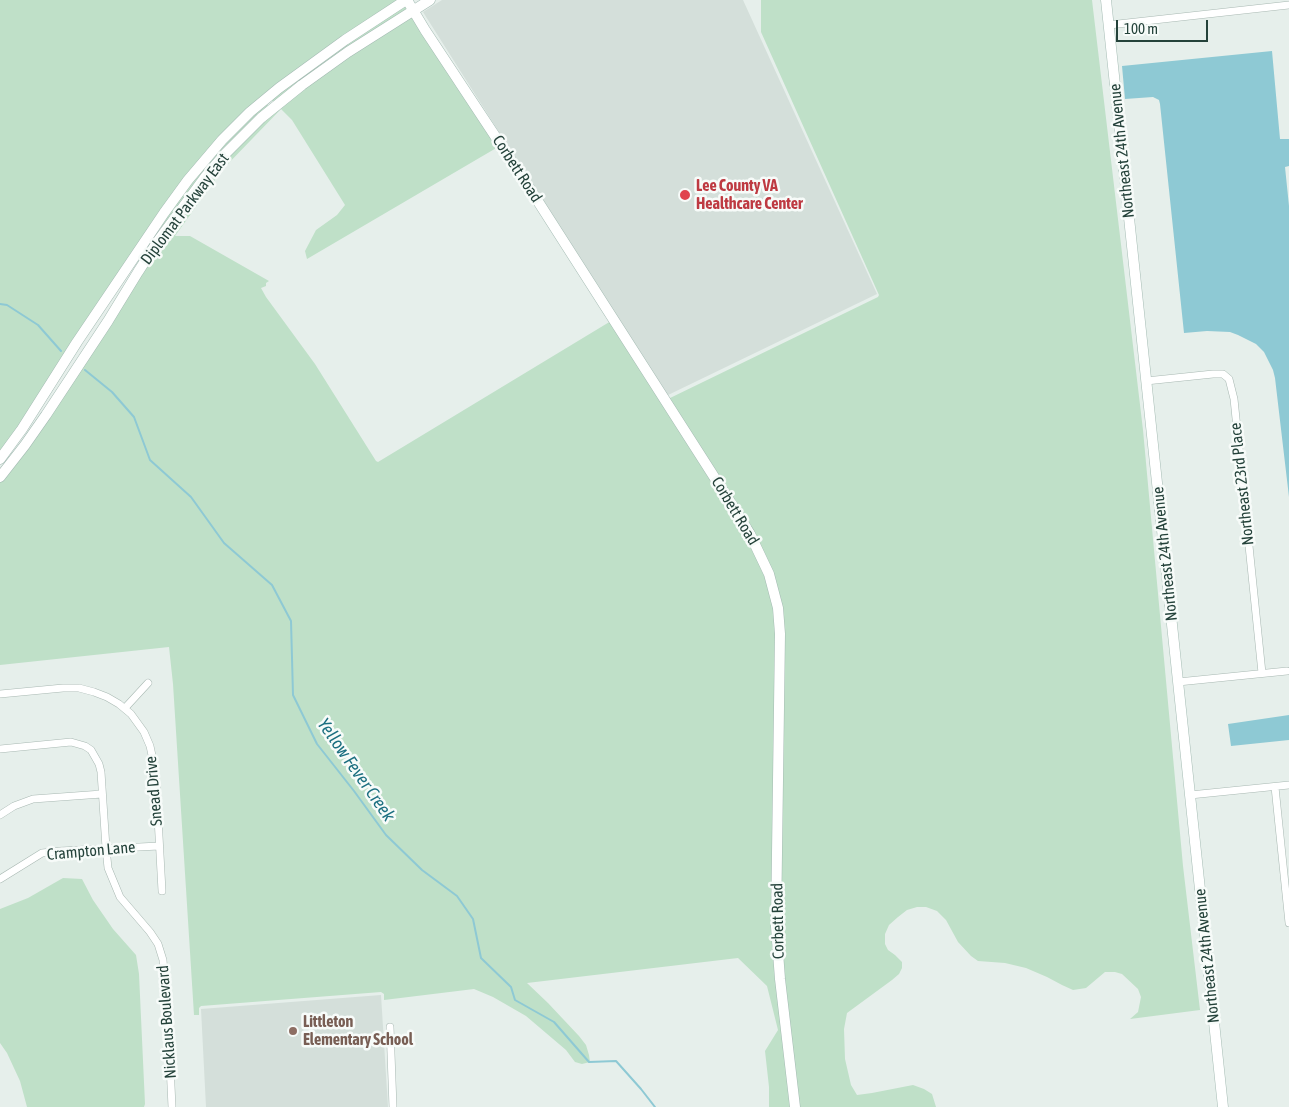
<!DOCTYPE html>
<style>
body{margin:0}
#map{position:relative;width:1289px;height:1107px;overflow:hidden;background:#e6efeb;font-family:"Asap Condensed",sans-serif}
canvas{display:block}
.scale{position:absolute;left:1116px;top:20px;width:92px;height:22px;box-sizing:border-box;border:2px solid #24423a;border-top:0;padding-left:6px;font-size:15px;line-height:18px;white-space:nowrap;color:#24423a;-webkit-text-stroke:4px #f7fbf9;paint-order:stroke}
</style>
<div id="map">
<canvas width="1289" height="1107"></canvas>
<div class="scale">100 m</div>
</div>
<script>
const context = document.querySelector('canvas').getContext('2d');
context.lineJoin = 'round';
function paint(path, color) {
  context.fillStyle = color;
  context.fill(path, 'evenodd');
}
function toPath(rows) {
  const path = new Path2D();
  for (const r of rows) {
    path.moveTo(r[0], r[1]);
    for (let i = 2; i < r.length; i += 2) path.lineTo(r[i], r[i + 1]);
  }
  return path;
}
function trace(path, color, width, dash) {
  context.strokeStyle = color;
  context.lineWidth = width;
  context.lineCap = dash ? 'butt' : 'round';
  context.setLineDash(dash || []);
  context.stroke(path);
}
function label(font, color, halo, rows, align = 'center') {
  context.font = font + ' "Asap Condensed",sans-serif';
  context.lineWidth = 5;
  context.setLineDash([]);
  context.textBaseline = 'middle';
  context.strokeStyle = halo;
  context.fillStyle = color;
  for (const [text, x, y, turn = 0] of rows) {
    context.save();
    context.translate(x, y);
    context.rotate((+turn || 0) * Math.PI / 180);
    context.textAlign = isNaN(turn) ? turn : align;
    if (halo) context.strokeText(text, 0, 0);
    context.fillText(text, 0, 0);
    context.restore();
  }
}
const built = toPath([
 [442,0,743,0,877,294,666,396,423,12],
 [381,995,388,1107,206,1107,201,1009]
]);
const green = toPath([
 [0,0,400,0,220,137,0,453],
 [761,0,1092,0,1143,430,1183,866,1200,1010,1130,1019,1138,1012,1141,997,1138,989,1122,974,1115,972,1105,972,1086,988,1073,990,1062,985,1047,977,1026,968,1005,963,978,961,971,956,958,942,946,920,937,911,926,907,917,907,907,910,898,917,889,925,885,934,885,944,888,950,895,955,902,962,902,968,899,974,892,980,847,1013,844,1029,845,1059,851,1085,857,1095,872,1093,913,1085,924,1089,932,1094,936,1107,799,1107,779,926,775,582,668,399,878,297,879,295,761,32],
 [405,5,408,10,274,103,271,99,347,43],
 [412,16,498,147,307,259,305,251,316,230,337,215,345,205,292,120,281,109,223,169,175,236,190,236,269,281,266,283,266,286,261,288,266,297,315,364,376,461,378,462,611,321,748,536,766,576,773,608,775,632,773,887,792,1107,769,1107,769,1087,765,1051,778,1030,767,986,738,958,527,983,548,1003,579,1036,586,1045,589,1055,590,1062,582,1064,575,1062,566,1050,526,1016,493,997,474,989,384,1000,384,994,381,992,201,1006,199,1008,199,1015,194,1015,173,684,169,647,0,665,0,482,6,474,140,274,209,178,235,148,290,99,350,55],
 [266,103,269,107,163,228,159,226,191,183,225,142],
 [63,878,82,879,93,900,113,929,136,955,139,974,145,1104,144,1107,27,1107,20,1081,7,1053,0,1043,0,909,28,898]
]);
const water = toPath([
 [1272,51,1280,139,1289,139,1289,166,1285,167,1289,206,1289,497,1275,378,1273,370,1264,352,1256,344,1238,335,1230,332,1207,331,1184,333,1160,104,1159,100,1153,97,1125,99,1122,66],
 [1289,715,1289,740,1231,746,1228,724]
]);
const stream = toPath([
 [0,304,7,305,38,325,61,351],
 [85,370,112,392,134,417,150,460,191,497,224,543,272,585,291,621,293,695,317,744,354,791,386,835,422,870,457,896,473,919,481,958,511,987,515,1000,554,1022,589,1062,616,1061,641,1089,655,1107]
]);
const street = toPath([
 [1109,25,1289,5],
 [1146,381,1213,374,1223,374,1229,379,1234,399,1262,673],
 [1178,682,1287,671],
 [0,694,63,688,79,688,94,692,107,697,119,704,131,714,144,732,150,746,153,760,156,781,162,891],
 [125,708,148,683],
 [0,749,71,742,85,746,91,750,99,764,101,772,106,848,108,868,120,897,150,932,158,944,163,960,168,1022,172,1107],
 [1275,787,1289,923],
 [1190,795,1289,785],
 [0,815,14,806,33,799,102,794],
 [0,879,42,853,60,851,159,846],
 [390,1027,393,1107]
]);
const secondary = toPath([
 [407,0,425,30,532,192,734,508,750,534,769,574,778,608,780,634,776,926,780,979,795,1107],
 [1106,0,1223,1107],
 [0,459,22,429,77,342,164,213,188,180,222,140,250,112,279,88,345,40,406,0],
 [0,477,25,445,46,415,108,321,138,272,158,241,206,176,225,154,261,118,302,85,348,52,430,0]
]);
const markers = [
 [685,195,6,"#e0444e"],
 [293,1031,5,"#8d6e63"]
];
const streetNames = [
 ["Northeast 24th Avenue",1122,151,-96],
 ["Corbett Road",517,169,57],
 ["Diplomat Parkway East",185,209,-53],
 ["Northeast 23rd Place",1242,484,-96],
 ["Corbett Road",735,511,59],
 ["Northeast 24th Avenue",1165,554,-96],
 ["Snead Drive",154,791,-95],
 ["Crampton Lane",91,851,-5],
 ["Corbett Road",778,921,-91],
 ["Northeast 24th Avenue",1207,956,-96],
 ["Nicklaus Boulevard",167,1022,-94]
];
const healthNames = [
 ["Lee County VA",696,186],
 ["Healthcare Center",696,204]
];
const educationNames = [
 ["Littleton",303,1022],
 ["Elementary School",303,1040]
];
const waterNames = [
 ["Yellow Fever Creek",356,770,55]
];
paint(built, '#d4dfda');
paint(green, '#bfe0c8');
paint(water, '#8ec9d4');
trace(stream, '#8ec9d4', 2);
trace(street, '#a8b8b2', 8);
trace(secondary, '#a4bbb3', 11);
trace(street, '#fff', 7);
trace(secondary, '#fff', 10);
for (const [x, y, r, color] of markers) {
  const dot = new Path2D();
  dot.arc(x, y, r, 0, 2 * Math.PI);
  context.fillStyle = color;
  context.fill(dot);
  trace(dot, '#f7fbf9', 2);
}
label('16px', '#24423a', '#f7fbf9', streetNames);
label('bold 16px', '#be3a42', '#f7fbf9', healthNames, 'left');
label('bold 16px', '#785e54', '#f7fbf9', educationNames, 'left');
label('italic 18px', '#1c6f80', '#f7fbf9', waterNames);
</script>
